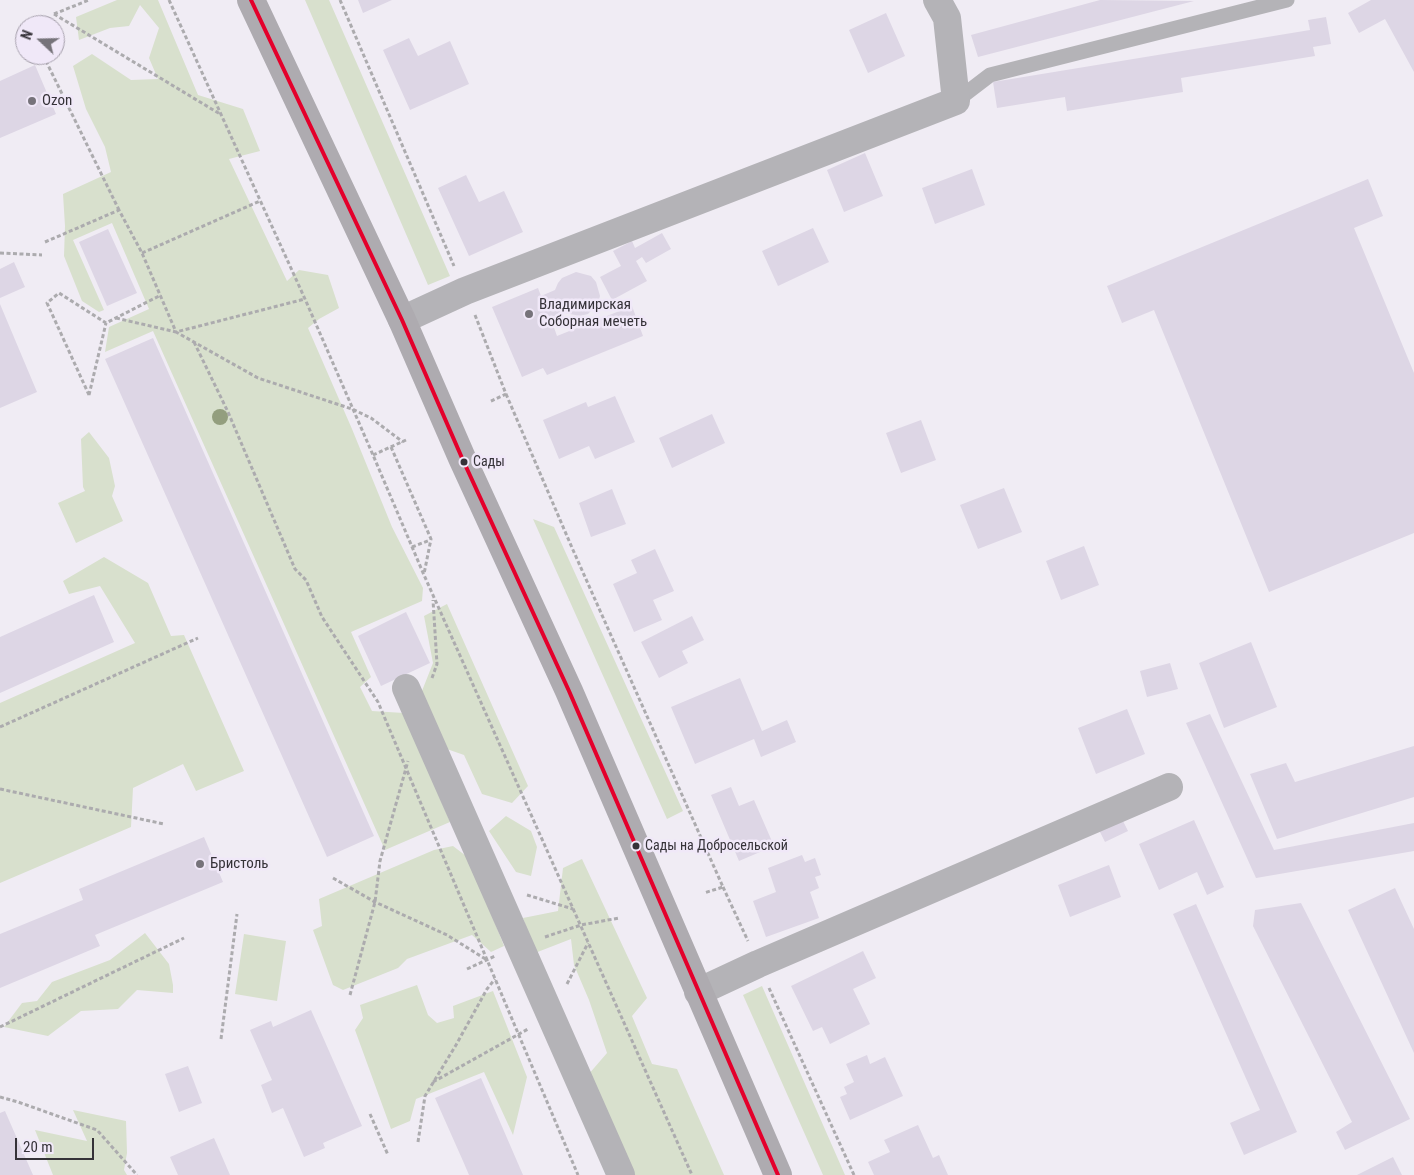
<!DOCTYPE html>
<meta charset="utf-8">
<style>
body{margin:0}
#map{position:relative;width:1414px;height:1175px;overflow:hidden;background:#f0ecf4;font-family:"Roboto Condensed",sans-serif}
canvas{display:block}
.north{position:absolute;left:15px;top:15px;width:50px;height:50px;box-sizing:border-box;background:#f0e8f8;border:1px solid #a59fab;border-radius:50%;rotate:291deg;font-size:14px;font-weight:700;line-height:20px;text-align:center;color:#353238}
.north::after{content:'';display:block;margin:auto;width:18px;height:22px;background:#76737a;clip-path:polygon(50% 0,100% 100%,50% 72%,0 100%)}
.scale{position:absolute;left:15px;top:1138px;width:79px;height:22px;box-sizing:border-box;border:2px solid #353238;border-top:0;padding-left:6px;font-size:15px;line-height:18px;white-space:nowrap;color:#353238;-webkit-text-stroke:4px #f0e8f8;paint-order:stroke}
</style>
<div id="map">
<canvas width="1414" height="1175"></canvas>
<div class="north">N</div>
<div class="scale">20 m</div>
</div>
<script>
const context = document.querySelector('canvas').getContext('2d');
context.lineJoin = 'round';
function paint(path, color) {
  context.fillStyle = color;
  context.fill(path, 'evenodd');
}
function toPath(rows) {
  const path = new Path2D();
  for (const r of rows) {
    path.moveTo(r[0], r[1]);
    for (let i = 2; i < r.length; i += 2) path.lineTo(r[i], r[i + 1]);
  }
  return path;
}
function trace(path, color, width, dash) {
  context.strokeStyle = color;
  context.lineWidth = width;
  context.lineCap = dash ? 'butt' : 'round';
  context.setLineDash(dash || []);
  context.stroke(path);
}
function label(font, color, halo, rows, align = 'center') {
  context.font = font + ' "Roboto Condensed",sans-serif';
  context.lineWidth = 5;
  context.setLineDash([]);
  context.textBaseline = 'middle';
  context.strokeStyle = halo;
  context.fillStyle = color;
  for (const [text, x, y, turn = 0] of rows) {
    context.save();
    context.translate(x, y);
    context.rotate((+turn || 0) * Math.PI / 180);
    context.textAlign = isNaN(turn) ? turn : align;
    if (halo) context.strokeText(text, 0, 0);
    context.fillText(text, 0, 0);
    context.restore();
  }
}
const green = toPath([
 [117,0,158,0,198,95,243,109,260,151,229,159,287,281,299,270,328,275,339,308,319,319,308,328,352,429,392,527,423,588,422,601,351,632,371,677,360,687,372,711,404,713,450,822,385,850,153,331,105,352,109,327,149,309,112,223,73,240,104,310,99,312,82,301,64,256,65,226,63,194,111,172,105,147,86,109,73,66,92,54,131,80,158,79,149,58,159,28,140,5,129,26,110,28,79,40,76,17],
 [305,0,329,0,450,276,428,285],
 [89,432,109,458,115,486,112,496,123,521,76,543,58,503,85,491,83,487,81,439],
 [533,519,554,527,683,811,667,819],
 [104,557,148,583,171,636,184,635,244,771,196,791,183,764,133,788,131,827,0,883,0,703,135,643,100,586,69,594,63,581],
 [447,604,528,786,512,803,482,794,464,755,444,748,420,696,433,663,424,616],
 [506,816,531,831,537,847,531,876,516,872,489,831],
 [453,846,470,859,504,946,491,952,472,935,407,959,398,968,343,990,333,985,313,930,322,926,319,899,434,850],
 [582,859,647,998,632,1016,652,1064,677,1069,724,1175,632,1175,588,1075,607,1053,589,1000,574,965,571,939,535,953,523,918,558,911,563,868],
 [145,933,169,964,173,985,173,993,137,990,118,1009,81,1011,48,1036,4,1027,22,1003,37,1001,52,982,110,960],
 [244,934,286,941,277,1001,235,994],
 [417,985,428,1015,437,1023,454,1018,453,1006,493,991,527,1077,513,1135,484,1072,416,1099,410,1121,391,1129,355,1030,363,1018,360,1005],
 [762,986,845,1175,823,1175,743,995],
 [73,1110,126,1121,127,1153,124,1170,127,1175,53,1175,35,1130,87,1141]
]);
const building = toPath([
 [358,0,392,0,363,13],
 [1100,0,1194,1,978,57,971,35],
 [1371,0,1414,0,1414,72,1385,19,1359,33,1348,13],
 [886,13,905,56,868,73,849,30],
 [1326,17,1331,44,1313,47,1315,56,1181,78,1183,92,1067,111,1065,97,997,108,993,82,1310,30,1308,20],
 [409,38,418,56,450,41,469,84,410,110,383,50],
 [35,65,56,114,0,138,0,81],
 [865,153,883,196,844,212,827,170],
 [972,169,985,205,935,224,922,188],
 [466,175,479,202,504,191,523,232,469,256,438,188],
 [1368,179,1383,216,1354,228,1414,373,1414,533,1269,592,1154,310,1122,323,1107,286],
 [813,228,829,262,778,286,762,251],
 [108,229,137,293,107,306,79,242],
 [662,233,671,249,646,263,642,257,636,261,647,281,612,300,600,277,621,266,613,251,632,241,635,248],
 [14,262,25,287,0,298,0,269],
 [576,272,591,276,596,282,600,296,598,303,588,314,580,316,565,313,551,319,557,336,632,306,643,336,547,375,543,368,522,377,492,307,538,288,541,296,555,290,558,283,562,278],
 [0,304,37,392,0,408],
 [153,338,374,836,327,857,105,359],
 [615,396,635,442,595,459,589,446,559,459,543,420,586,402,588,407],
 [712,414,725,443,672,468,659,438],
 [921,420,936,460,901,473,886,433],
 [1004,488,1022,532,978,549,960,505],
 [612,489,626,524,591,537,579,503],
 [1084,546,1099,585,1061,600,1046,561],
 [655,549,674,591,653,600,662,620,634,632,613,584,637,573,631,560],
 [94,595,114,642,0,693,0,637],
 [406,612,430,663,381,686,358,636],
 [692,616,704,640,682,651,688,663,659,678,641,642],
 [1251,642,1277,707,1224,728,1199,663],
 [1170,663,1178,689,1147,697,1140,671],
 [740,678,762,731,787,720,796,742,761,757,754,739,695,764,671,707],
 [1127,709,1145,754,1096,774,1078,728],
 [1210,714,1274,850,1414,823,1414,851,1256,878,1186,723],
 [1414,746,1414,797,1277,839,1250,774,1286,763,1295,782],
 [731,787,739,806,754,800,774,846,739,861,711,795],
 [1122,819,1128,831,1105,842,1099,830],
 [1194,820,1224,887,1207,895,1197,872,1159,890,1139,844],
 [204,837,223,882,95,935,100,946,0,988,0,934,83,900,79,889],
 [802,855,805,862,815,858,821,875,815,877,819,888,810,892,819,918,766,937,753,901,776,892,768,868],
 [1109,865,1121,897,1070,917,1058,885],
 [1395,888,1414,929,1414,1053,1348,910],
 [1301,903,1410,1119,1345,1150,1336,1132,1352,1122,1253,926,1255,910],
 [1196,904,1297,1132,1244,1155,1230,1123,1260,1110,1173,914],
 [863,951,876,978,853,989,870,1024,830,1044,822,1027,813,1031,791,986],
 [311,1010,362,1126,323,1143,325,1148,304,1157,283,1108,272,1113,261,1085,272,1080,250,1030,271,1021,273,1027],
 [867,1055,870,1064,885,1057,903,1096,850,1120,840,1097,847,1094,844,1087,854,1082,846,1064],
 [188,1066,202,1103,179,1112,165,1074],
 [481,1078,523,1175,469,1175,463,1161,435,1098],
 [5,1111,33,1175,0,1175,0,1113],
 [918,1125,933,1158,939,1155,948,1175,874,1175,868,1162,890,1152,884,1140],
 [214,1138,230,1175,178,1175,170,1157],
 [1393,1157,1402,1175,1357,1175]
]);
const path = toPath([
 [169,0,305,299,373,455,424,575,692,1175],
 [340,0,454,266],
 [54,14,220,114],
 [54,14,89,0],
 [43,55,119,210],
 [45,242,119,210,142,253,176,332,258,378,352,409,371,418,403,442],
 [0,253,42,255],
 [142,253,260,201],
 [475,315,506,394,489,402],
 [116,318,176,332,305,299],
 [194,342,228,412,295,569,306,580,322,617,378,702,578,1175],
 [506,394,573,550,723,887,704,893],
 [89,395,47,303,59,293,106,323,161,295],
 [89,395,106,323],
 [391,447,431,539,424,574],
 [373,455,406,440],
 [412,547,430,540],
 [432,678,437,664,433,600],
 [0,727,198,638],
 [0,789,164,824],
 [333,878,375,902,447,935,487,960],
 [723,887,748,941],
 [527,895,573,909],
 [545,937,581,925,619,918],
 [467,969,495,956],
 [567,984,588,943],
 [769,988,854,1175],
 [350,995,375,902,380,861,408,761],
 [0,1027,184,938],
 [221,1039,237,914],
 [433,1082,528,1029],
 [0,1097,18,1102,97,1130,137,1175],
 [370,1114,388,1155],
 [418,1142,425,1096,456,1045,487,989,495,979]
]);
const service = toPath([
 [956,101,990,75,1287,0]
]);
const minor = toPath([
 [402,320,465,291,956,101,947,18,937,0],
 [406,688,621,1175],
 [698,992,758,964,1169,787]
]);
const primary = toPath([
 [251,0,402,320,462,458,569,691,778,1175]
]);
const bus1 = toPath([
 [251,0,402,320,462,458,569,691,778,1175]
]);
const trees = [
 [220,417]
];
const markers = [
 [32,101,5,"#76737a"],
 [529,314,5,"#76737a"],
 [464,462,4.5,"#353238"],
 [636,846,4.5,"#353238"],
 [200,864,5,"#76737a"]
];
const busNames = [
 ["Сады",473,462],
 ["Сады на Добросельской",645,846]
];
const poiNames = [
 ["Ozon",42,101],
 ["Владимирская",539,305],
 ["Соборная мечеть",539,322],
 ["Бристоль",210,864]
];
paint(green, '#d8e0cd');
paint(building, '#ddd6e5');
trace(path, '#acabae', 3, [4, 2.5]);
trace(service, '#b4b3b7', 15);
trace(minor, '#b4b3b7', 28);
trace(primary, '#aeabb0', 28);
trace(bus1, '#e4002b', 4);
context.fillStyle = '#939e7e';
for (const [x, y] of trees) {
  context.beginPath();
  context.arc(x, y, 8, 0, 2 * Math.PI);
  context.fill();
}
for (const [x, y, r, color] of markers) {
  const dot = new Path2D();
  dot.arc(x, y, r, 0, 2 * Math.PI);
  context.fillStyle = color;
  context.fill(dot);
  trace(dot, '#f0e8f8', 2);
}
label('14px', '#353238', '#f0e8f8', busNames, 'left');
label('15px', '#353238', '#f0e8f8', poiNames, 'left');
</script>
